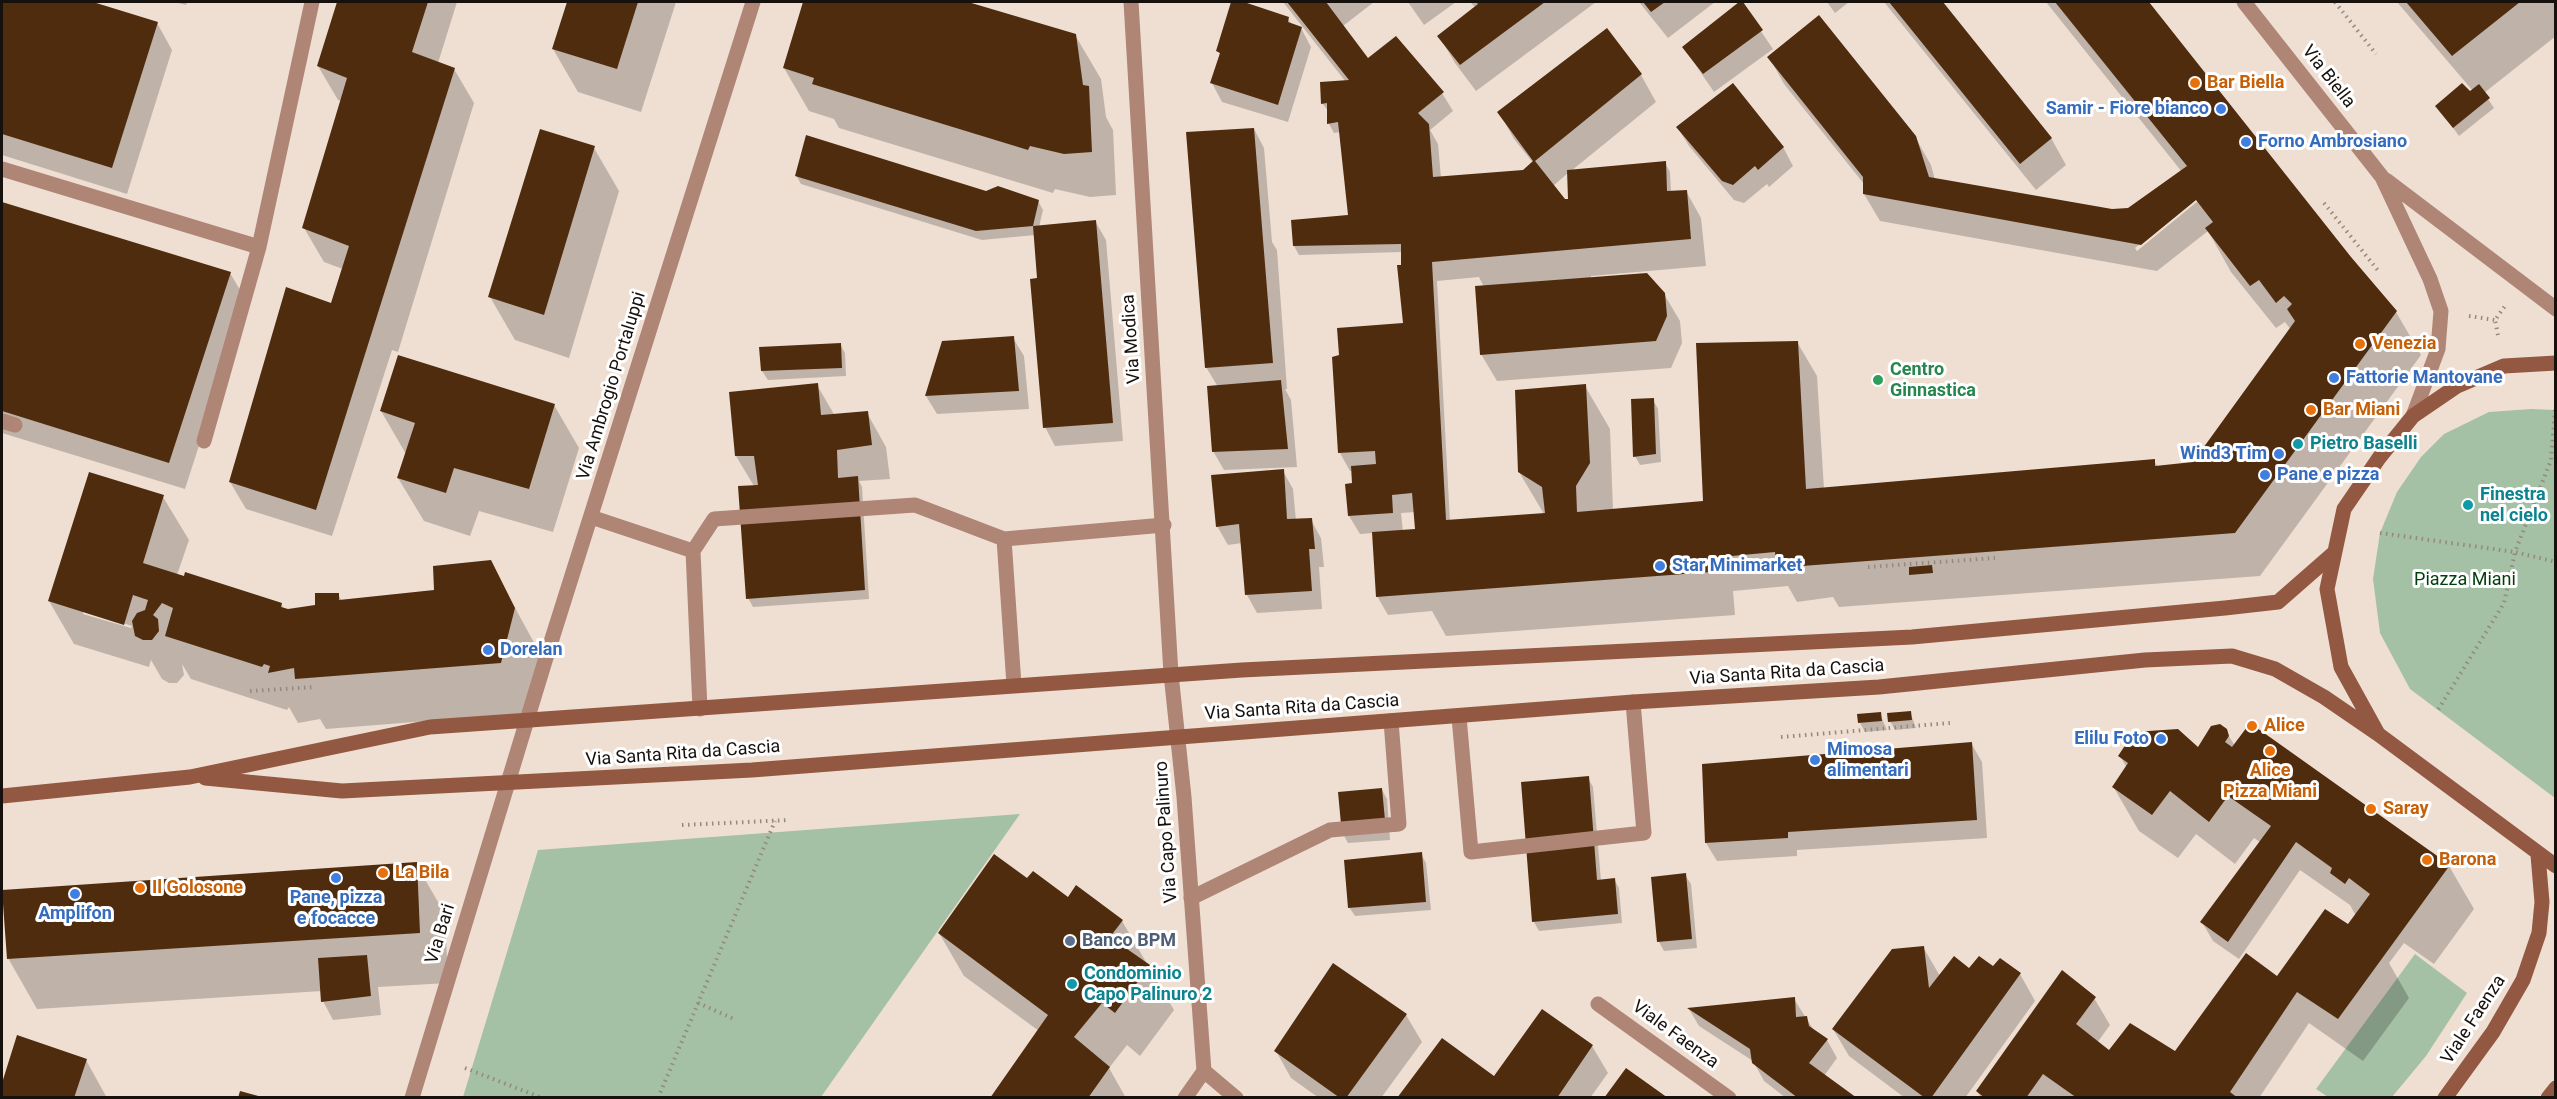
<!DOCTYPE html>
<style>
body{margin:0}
#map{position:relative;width:2557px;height:1099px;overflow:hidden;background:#efdfd3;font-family:Roboto,sans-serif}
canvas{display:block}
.frame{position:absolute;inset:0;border:3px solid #17110d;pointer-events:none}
</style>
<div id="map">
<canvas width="2557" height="1099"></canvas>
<div class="frame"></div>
</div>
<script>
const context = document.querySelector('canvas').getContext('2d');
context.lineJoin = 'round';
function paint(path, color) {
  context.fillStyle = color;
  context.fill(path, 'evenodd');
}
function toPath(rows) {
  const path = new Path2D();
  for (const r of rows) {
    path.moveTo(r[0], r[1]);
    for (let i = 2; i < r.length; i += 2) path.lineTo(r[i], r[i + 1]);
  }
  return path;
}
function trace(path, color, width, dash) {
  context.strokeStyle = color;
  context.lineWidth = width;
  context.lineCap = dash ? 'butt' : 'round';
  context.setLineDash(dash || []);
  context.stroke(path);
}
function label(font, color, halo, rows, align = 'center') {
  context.font = font + ' Roboto,sans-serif';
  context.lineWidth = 6;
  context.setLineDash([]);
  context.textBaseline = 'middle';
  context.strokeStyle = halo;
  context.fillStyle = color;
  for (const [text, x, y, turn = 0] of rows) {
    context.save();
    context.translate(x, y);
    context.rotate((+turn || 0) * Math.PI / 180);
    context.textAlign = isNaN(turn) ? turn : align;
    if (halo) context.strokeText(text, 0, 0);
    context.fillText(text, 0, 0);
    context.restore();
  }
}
const green = toPath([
 [2531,409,2555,410,2555,798,2410,689,2380,633,2373,579,2380,533,2397,492,2421,457,2444,434,2489,412],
 [1020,814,821,1097,463,1097,538,850],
 [2415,954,2467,993,2426,1056,2392,1097,2328,1097,2316,1089]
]);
const shadow = toPath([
 [2,2,88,2,157,23,172,50,127,194,2,155],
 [174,2,187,2,186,5],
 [338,2,457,2,438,63,454,69,474,103,398,352,392,350,332,536,246,509,230,482,334,306,343,269,324,262,304,228,342,101,338,100,318,66],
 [569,2,676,2,641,112,578,92,553,49],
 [804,2,963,2,1075,35,1101,79,1106,117,1113,130,1116,195,1090,197,1055,189,1053,193,839,128,834,119,809,111,784,68],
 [1233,2,1288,19,1292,25,1301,28,1311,47,1288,122,1222,102,1212,83,1221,56,1218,51],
 [1283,2,1374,2,1343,26,1368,61,1442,93,1453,111,1430,130,1438,144,1441,178,1523,171,1534,164,1514,139,1499,112,1606,30,1641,75,1656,102,1571,171,1665,163,1670,172,1671,193,1686,191,1701,218,1706,266,1591,276,1591,279,1664,294,1680,321,1682,343,1671,368,1497,381,1481,354,1484,287,1479,277,1437,281,1450,522,1544,514,1519,472,1585,386,1610,429,1613,510,1705,502,1797,342,1817,376,1824,489,2154,461,2158,467,2194,463,2291,330,2285,322,2276,328,2231,272,2208,231,2157,271,1880,221,1864,194,1864,184,1784,84,1769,57,1915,137,1931,165,1935,180,2112,211,2129,209,2182,172,2046,2,2147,2,2349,258,2396,312,2421,355,2260,576,1839,607,1833,597,1797,602,1788,586,1733,591,1735,615,1446,636,1432,611,1388,615,1377,596,1373,533,1360,534,1349,516,1347,485,1354,485,1353,471,1350,471,1340,453,1405,325,1402,252,1299,255,1294,246,1293,221,1349,215,1341,132,1334,133,1329,124,1329,112,1322,103,1346,82],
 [1568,173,1570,200,1564,201,1553,186],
 [2198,198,2198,201,2137,251,2135,248],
 [1415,512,1416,531,1403,532,1401,513],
 [1408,2,1456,2,1424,25],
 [1470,2,1596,2,1476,91,1455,63,1439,36,1476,8],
 [1639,2,1715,2,1668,38],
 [1741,2,1773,49,1714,92,1684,48],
 [1827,2,1849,2,1835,13],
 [1884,2,1941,2,2051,138,2066,165,2036,190],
 [2397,2,2556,2,2556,36,2484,93,2494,108,2459,136,2437,106,2473,91],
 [1678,128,1783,147,1793,166,1769,187,1767,184,1744,203,1734,200,1689,146],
 [1254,129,1264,148,1272,242,1277,250,1287,389,1285,389,1291,400,1297,467,1224,470,1213,451,1218,387,1206,367],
 [594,148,619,191,569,358,515,340,490,297],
 [796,175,986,193,1038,201,1043,210,1039,227,1095,221,1106,240,1123,441,1055,446,1045,427,1035,235,982,240,801,184],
 [2,203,230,273,246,300,185,489,2,433],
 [1013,338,1024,356,1029,409,937,414,926,396],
 [840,344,845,353,846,376,768,380,762,371,761,348],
 [817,385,835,416,867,413,886,447,890,479,859,481,862,487,869,599,753,607,748,598,754,486,736,456,730,393],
 [1653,400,1658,409,1661,462,1640,465,1635,456],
 [554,405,579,448,553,532,479,511,470,536,424,521,398,478,406,454,381,411],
 [1283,471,1293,489,1296,521,1311,520,1321,538,1324,567,1319,567,1322,609,1257,613,1247,595,1242,543,1228,545,1217,526],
 [163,497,189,540,177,575,281,604,285,610,317,606,338,594,342,601,435,592,490,562,543,659,529,713,326,729,320,719,298,723,289,707,287,710,191,679,182,664,184,675,177,683,169,683,162,679,151,660,149,667,74,644,49,601],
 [83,610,132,626,131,628,83,614],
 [1910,712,1916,728,1895,730,1890,721],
 [1880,714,1887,730,1865,732,1860,723],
 [2225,730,2235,746,2449,866,2474,909,2434,964,2404,943,2389,963,2409,998,2363,1061,2309,1023,2259,1098,1981,1098,1977,1091,2094,998,2110,1025,2097,1043,2109,1052,2175,1053,2355,932,2356,916,2350,905,2300,870,2239,959,2213,941,2202,922,2261,843,2254,838,2235,864,2196,834,2178,858,2139,831,2114,788,2127,768,2120,756,2198,749],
 [1971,743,1982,762,1987,838,1797,850,1797,856,1717,861,1706,843],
 [1588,778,1593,787,1601,881,1614,879,1619,888,1622,923,1539,931,1534,922,1523,783],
 [1382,790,1387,799,1390,840,1348,843,1343,834],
 [1421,854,1426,863,1431,910,1355,916,1349,907],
 [416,864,445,914,448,983,378,987,381,1015,333,1020,323,1001,322,991,37,1009,8,958],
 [1685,875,1691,884,1697,948,1664,951,1659,942,1653,878],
 [1027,880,1122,921,1174,1010,1140,1056,1127,1045,1109,1068,1126,1098,992,1098,1039,1031,964,976,939,933],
 [1923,947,1940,976,1993,968,2020,974,2035,1001,1965,1098,1905,1098,1849,1056,1833,1029],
 [1333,965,1406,1015,1422,1042,1381,1098,1319,1098,1291,1078,1276,1051],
 [1794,999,1815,1032,1827,1040,1837,1058,1824,1076,1854,1098,1786,1098,1764,1081,1753,1061,1699,1026,1689,1009],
 [18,1037,86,1060,107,1098,2,1098,2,1088],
 [1592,1046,1608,1073,1590,1098,1399,1098,1494,1078]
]);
const building = toPath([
 [2,2,93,2,158,22,112,168,2,134],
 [337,2,428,2,412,52,455,68,316,510,229,482,286,287,331,303,349,246,302,228,347,78,317,66],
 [567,2,638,2,617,69,552,49],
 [803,2,968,2,1076,34,1083,85,1089,86,1092,152,1064,154,1030,146,1028,150,812,84,814,78,783,68],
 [1231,2,1244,2,1289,17,1288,22,1302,27,1278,105,1210,83,1220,53,1216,51],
 [1287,2,1326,2,1368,58,1396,36,1444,92,1418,113,1429,124,1433,177,1523,170,1533,161,1497,112,1607,28,1642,74,1535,161,1565,199,1568,199,1567,170,1666,161,1667,191,1687,190,1691,239,1432,262,1446,520,1545,513,1542,487,1518,472,1515,390,1586,384,1590,463,1576,486,1577,512,1703,501,1696,343,1798,341,1806,489,2155,459,2155,466,2193,462,2295,321,2287,309,2292,304,2284,296,2276,303,2259,280,2250,286,2205,228,2213,222,2196,200,2141,245,1863,194,1863,177,1767,57,1819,15,1916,136,1929,177,2112,209,2128,208,2187,166,2055,2,2149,2,2351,257,2397,311,2235,533,1776,568,1775,552,1710,558,1711,572,1376,597,1372,532,1415,529,1412,493,1392,495,1393,513,1348,516,1345,484,1352,483,1351,466,1376,464,1375,451,1338,453,1332,357,1339,355,1337,328,1403,323,1397,265,1401,265,1401,244,1293,246,1291,220,1348,215,1338,122,1327,124,1327,103,1321,104,1320,82,1349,80],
 [1476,2,1545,2,1460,65,1437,36,1478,4],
 [1643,2,1665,2,1651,12],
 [1739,2,1743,2,1763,30,1703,74,1682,47],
 [1889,2,1943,2,2052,138,2020,164],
 [2406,2,2520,2,2452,56],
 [1733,83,1784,147,1758,170,1755,166,1733,185,1722,181,1676,127],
 [2462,83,2470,91,2479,84,2490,98,2453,128,2435,106],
 [1254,128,1273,363,1205,368,1186,132],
 [540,129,595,146,544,315,488,297],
 [806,135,986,191,998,186,1039,200,1033,226,976,231,795,176],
 [2,202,231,272,169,463,2,411],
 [1096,220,1113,423,1043,428,1030,279,1037,278,1033,226],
 [1647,273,1665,293,1667,316,1656,341,1480,355,1475,286],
 [1014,336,1019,391,925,396,942,341],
 [841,343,842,368,761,371,759,347],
 [398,355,555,404,529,489,454,468,446,493,397,478,415,423,380,411],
 [1281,380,1288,449,1212,452,1207,386],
 [818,383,821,415,868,411,872,445,837,450,838,478,858,476,865,590,746,599,738,486,758,485,754,456,735,456,729,392],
 [1654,398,1656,454,1633,457,1631,399],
 [1284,469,1287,519,1312,518,1315,549,1309,549,1312,591,1245,595,1239,524,1216,527,1211,475],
 [89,472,164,495,143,563,184,576,185,572,282,603,281,607,288,609,315,605,315,593,339,593,339,600,434,590,433,566,491,560,515,608,501,663,295,679,294,668,268,673,270,666,264,664,262,667,165,636,173,608,162,603,153,615,158,619,159,631,152,640,143,640,135,636,132,621,137,613,145,610,148,600,133,595,124,625,48,601],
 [1932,565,1933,573,1909,575,1909,567],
 [1911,711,1912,720,1888,722,1887,713],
 [1881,712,1882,721,1858,723,1857,714],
 [2250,723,2450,865,2338,1019,2297,992,2230,1092,2238,1098,2077,1098,2043,1074,2026,1098,1985,1098,1976,1091,2062,970,2096,997,2076,1024,2109,1050,2130,1023,2175,1051,2246,953,2277,976,2325,909,2348,924,2370,894,2349,878,2345,884,2330,873,2332,868,2296,842,2228,942,2200,922,2271,826,2228,796,2209,822,2170,791,2152,815,2112,787,2128,763,2118,756,2134,732,2178,729,2198,747,2211,726,2220,724,2227,729,2229,736,2225,742,2232,747],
 [1972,742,1977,820,1788,832,1788,838,1705,843,1702,764],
 [1589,776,1597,880,1615,878,1618,914,1532,922,1521,782],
 [1382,788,1386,831,1342,835,1338,792],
 [1422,852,1426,902,1348,908,1344,860],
 [994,854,1027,878,1033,871,1068,897,1076,885,1123,920,1110,937,1150,965,1115,1013,1102,1003,1074,1037,1110,1067,1088,1098,990,1098,1048,1015,938,933],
 [417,862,420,933,7,959,2,890],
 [1686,873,1692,939,1657,942,1651,877],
 [1924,946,1929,988,1954,956,1969,968,1979,956,1993,966,2000,958,2021,973,1931,1098,1925,1098,1832,1029,1892,949],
 [367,955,371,996,321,1002,318,958],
 [1333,963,1407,1014,1346,1098,1340,1098,1274,1051],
 [1795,997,1796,1017,1807,1016,1809,1026,1828,1039,1809,1063,1857,1098,1798,1098,1752,1063,1750,1049,1687,1008],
 [1542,1009,1593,1045,1557,1098,1397,1098,1442,1038,1494,1076],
 [17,1035,87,1059,74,1098,2,1098,2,1083],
 [1626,1068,1668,1098,1604,1098],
 [240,1091,262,1097,262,1098,238,1098]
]);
const path = toPath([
 [2335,2,2376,54],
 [2324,203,2380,273],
 [2469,316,2495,320],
 [2498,335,2495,320,2505,306],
 [2555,410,2551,460,2515,552,2556,562],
 [2380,533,2515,552,2504,603,2438,710],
 [1868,567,1995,558],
 [250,691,314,687],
 [1781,737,1950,723],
 [682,825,789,820],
 [698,1003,734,1019],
 [465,1068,542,1098],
 [658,1098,775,821]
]);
const lane = toPath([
 [2,169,259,247],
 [2,421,15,425],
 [204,441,259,247,312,2],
 [591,517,693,551],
 [1004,539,1164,525],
 [700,709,693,551,714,519,915,505,1004,539,1014,685],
 [1459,717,1471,852,1644,833,1633,702],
 [1191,898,1330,830,1399,824,1391,721],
 [1598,1004,1729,1098]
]);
const street = toPath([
 [1131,2,1171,674,1184,797,1204,1071,1185,1098],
 [2244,2,2382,177,2430,279,2441,311,2438,349,2413,416],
 [2386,180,2556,309],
 [1204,1071,1236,1098],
 [412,1098,545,661,753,2]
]);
const secondary = toPath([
 [2556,363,2504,366,2457,386,2413,416,2379,458,2344,509,2327,589,2341,667,2378,734,2556,866],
 [205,778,342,791,752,770,1633,702,1879,687,2145,660,2232,656,2275,669,2324,697,2378,734],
 [2,796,190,777,430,727,1242,670,1912,637,2225,608,2278,602,2334,553],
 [2445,1098,2493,1032,2523,980,2539,933,2542,902,2538,855],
 [2548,1098,2556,1088]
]);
const markers = [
 [2195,83,6,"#e8710a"],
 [2221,109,6,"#3f7fe0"],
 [2246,142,6,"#3f7fe0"],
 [2360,344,6,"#e8710a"],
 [2334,378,6,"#3f7fe0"],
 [1878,380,6,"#2e9e5b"],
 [2311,410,6,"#e8710a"],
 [2298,444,6,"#0f9aa8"],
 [2279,454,6,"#3f7fe0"],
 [2265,475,6,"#3f7fe0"],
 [2468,505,6,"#0f9aa8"],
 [1660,566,6,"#3f7fe0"],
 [488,650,6,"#3f7fe0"],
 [2252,726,6,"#e8710a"],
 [2161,739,6,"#3f7fe0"],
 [2270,751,6,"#e8710a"],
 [1815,760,6,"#3f7fe0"],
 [2371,809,6,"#e8710a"],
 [2427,860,6,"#e8710a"],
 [383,873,6,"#e8710a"],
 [336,878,6,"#3f7fe0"],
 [140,888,6,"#e8710a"],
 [75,894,6,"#3f7fe0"],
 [1070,941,6,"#5c6f8a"],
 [1072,984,6,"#0f9aa8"]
];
const streetNames = [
 ["Via Biella",2328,77,52],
 ["Via Modica",1132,339,-94],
 ["Via Ambrogio Portaluppi",612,386,-73],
 ["Via Santa Rita da Cascia",1787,673,-4],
 ["Via Santa Rita da Cascia",1302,708,-4],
 ["Via Santa Rita da Cascia",683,754,-4],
 ["Via Capo Palinuro",1167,832,-94],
 ["Via Bari",441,934,-73],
 ["Viale Faenza",2474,1020,-57],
 ["Viale Faenza",1675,1035,36]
];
const foodNames = [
 ["Bar Biella",2207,83],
 ["Venezia",2372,344],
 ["Bar Miani",2323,410],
 ["Alice",2264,726],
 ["Alice",2270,771,"center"],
 ["Pizza Miani",2270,792,"center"],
 ["Saray",2383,809],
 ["Barona",2439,860],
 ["La Bila",395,873],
 ["Il Golosone",152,888]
];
const shopNames = [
 ["Samir - Fiore bianco",2209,109,"right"],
 ["Forno Ambrosiano",2258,142],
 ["Fattorie Mantovane",2346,378],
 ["Wind3 Tim",2267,454,"right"],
 ["Pane e pizza",2277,475],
 ["Star Minimarket",1672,566],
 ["Dorelan",500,650],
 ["Elilu Foto",2149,739,"right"],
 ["Mimosa",1827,750],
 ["alimentari",1827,771],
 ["Pane, pizza",336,898,"center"],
 ["e focacce",336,919,"center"],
 ["Amplifon",75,914,"center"]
];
const leisureNames = [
 ["Centro",1890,370],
 ["Ginnastica",1890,391]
];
const cultureNames = [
 ["Pietro Baselli",2310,444],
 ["Finestra",2480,495],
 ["nel cielo",2480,516],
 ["Condominio",1084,974],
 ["Capo Palinuro 2",1084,995]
];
const parkNames = [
 ["Piazza Miani",2465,580]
];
const serviceNames = [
 ["Banco BPM",1082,941]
];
paint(green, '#a4c0a5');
paint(shadow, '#0003');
paint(building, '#502c0f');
trace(path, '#94887f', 4, [1.5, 4.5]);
trace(lane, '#af8575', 15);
trace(street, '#af8575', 15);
trace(secondary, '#935841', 15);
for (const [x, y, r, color] of markers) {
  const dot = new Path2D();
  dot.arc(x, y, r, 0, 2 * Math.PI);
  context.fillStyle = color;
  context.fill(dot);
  trace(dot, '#fff', 2);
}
label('18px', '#17110d', '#fff', streetNames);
label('bold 18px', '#c56008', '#fff', foodNames, 'left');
label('bold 18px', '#366cbe', '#fff', shopNames, 'left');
label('bold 18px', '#27864d', '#fff', leisureNames, 'left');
label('bold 18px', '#0d838f', '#fff', cultureNames, 'left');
label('18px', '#013e0e', '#fff', parkNames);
label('bold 18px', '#4e5e75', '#fff', serviceNames, 'left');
</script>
